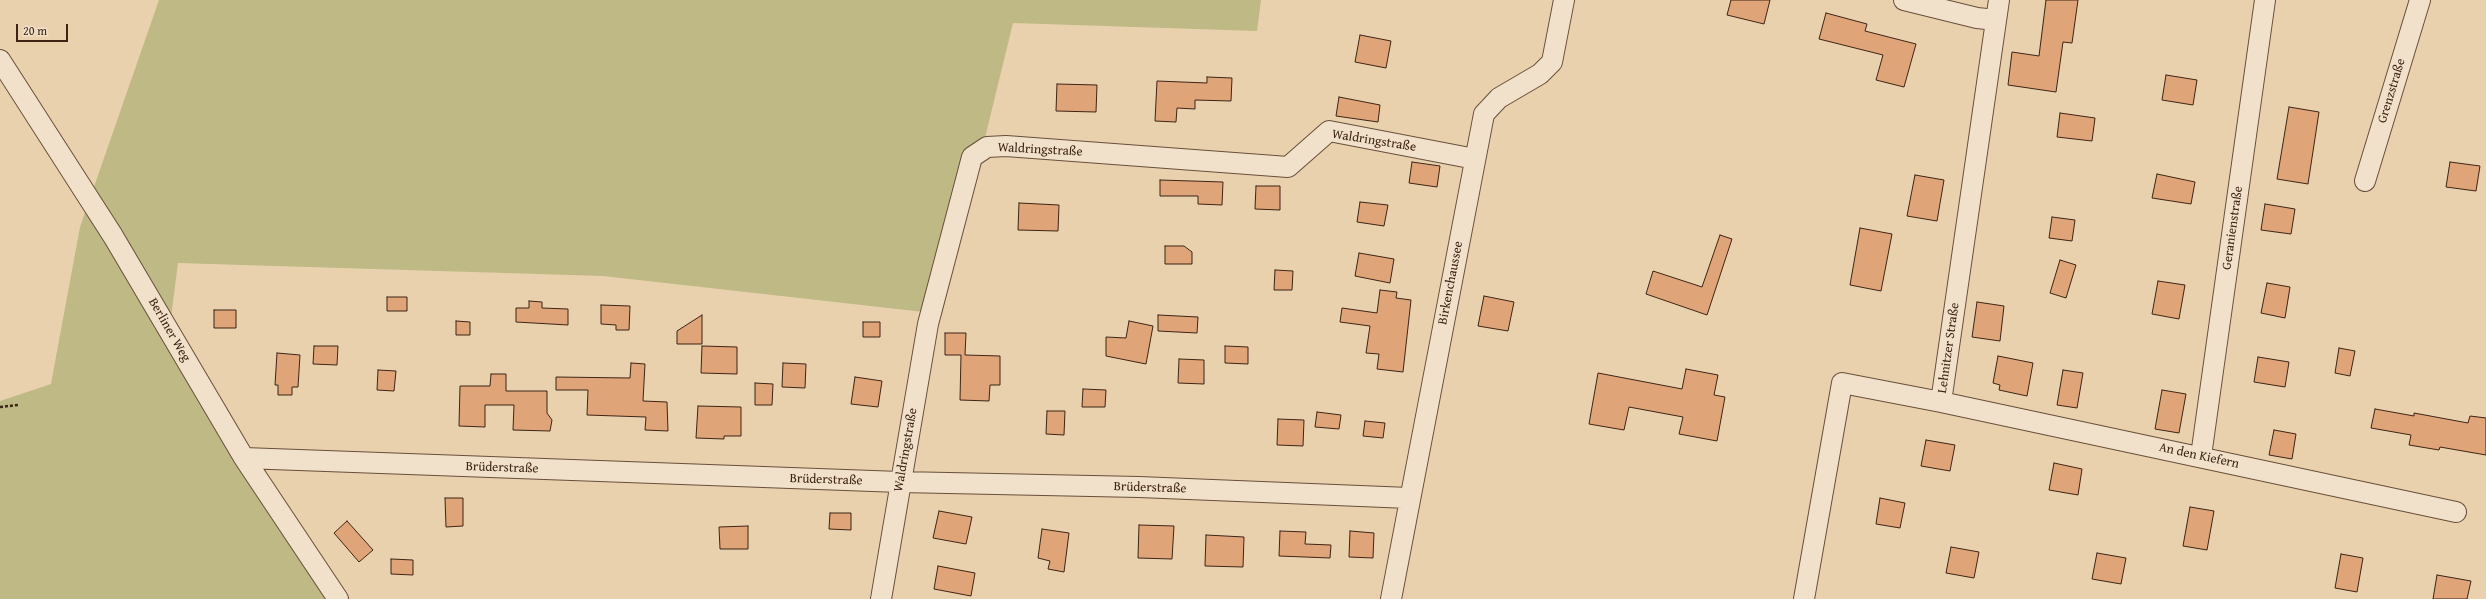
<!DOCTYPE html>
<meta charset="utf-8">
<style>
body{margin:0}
#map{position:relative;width:2486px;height:599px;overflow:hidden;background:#e9d1ad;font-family:"Gentium Book Plus",serif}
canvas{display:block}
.scale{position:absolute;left:16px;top:24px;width:52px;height:18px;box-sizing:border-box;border:2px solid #3d2415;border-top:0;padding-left:5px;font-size:12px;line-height:14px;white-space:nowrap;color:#3d2415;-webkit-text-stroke:3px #f1e1ca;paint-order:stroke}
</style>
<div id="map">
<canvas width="2486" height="599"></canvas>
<div class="scale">20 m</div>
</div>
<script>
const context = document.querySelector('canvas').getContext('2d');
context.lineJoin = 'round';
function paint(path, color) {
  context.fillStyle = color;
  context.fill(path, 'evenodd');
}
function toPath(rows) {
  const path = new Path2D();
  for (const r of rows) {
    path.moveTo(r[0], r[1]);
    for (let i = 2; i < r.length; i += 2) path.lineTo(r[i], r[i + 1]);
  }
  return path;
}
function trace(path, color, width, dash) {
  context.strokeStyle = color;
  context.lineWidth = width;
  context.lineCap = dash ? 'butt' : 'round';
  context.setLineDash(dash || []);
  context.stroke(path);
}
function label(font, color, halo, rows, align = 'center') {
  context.font = font + ' "Gentium Book Plus",serif';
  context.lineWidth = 3;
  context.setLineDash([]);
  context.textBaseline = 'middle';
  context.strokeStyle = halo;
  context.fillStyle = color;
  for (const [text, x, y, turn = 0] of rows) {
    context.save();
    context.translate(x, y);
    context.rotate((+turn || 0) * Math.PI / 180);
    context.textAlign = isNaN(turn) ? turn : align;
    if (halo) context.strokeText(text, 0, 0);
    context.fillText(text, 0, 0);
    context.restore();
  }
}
const green = toPath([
 [159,0,1261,0,1257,31,1013,23,942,314,603,276,178,263,167,348,346,599,0,599,0,401,51,384,80,227]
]);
const building = toPath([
 [1731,0,1770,0,1764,24,1727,15,1731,0],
 [2046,0,2078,0,2072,43,2063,42,2056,92,2008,85,2012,52,2039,56,2046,0],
 [1826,13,1867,24,1865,31,1916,44,1904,87,1876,80,1883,55,1819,39,1826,13],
 [1360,35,1391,41,1386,68,1355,62,1360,35],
 [2166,75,2197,80,2193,105,2162,100,2166,75],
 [1207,77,1232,78,1231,101,1195,100,1195,109,1177,108,1176,122,1155,121,1157,81,1207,83,1207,77],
 [1057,84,1097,85,1096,112,1056,111,1057,84],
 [1339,97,1380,105,1378,122,1336,116,1339,97],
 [2289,107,2319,112,2308,184,2277,179,2289,107],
 [2060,113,2095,118,2092,141,2057,137,2060,113],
 [1412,162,1440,166,1437,187,1409,183,1412,162],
 [2450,162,2480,166,2476,191,2446,187,2450,162],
 [2157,174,2195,182,2191,204,2152,198,2157,174],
 [1915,175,1944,180,1937,221,1907,216,1915,175],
 [1160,180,1223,182,1222,205,1198,204,1198,196,1160,196,1160,180],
 [1256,186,1280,186,1280,210,1255,209,1256,186],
 [1360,202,1388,205,1384,226,1357,222,1360,202],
 [1019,203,1059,205,1058,231,1018,230,1019,203],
 [2265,204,2295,209,2291,234,2261,230,2265,204],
 [2052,217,2075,220,2072,241,2049,238,2052,217],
 [1860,228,1892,234,1881,291,1850,285,1860,228],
 [1720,235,1732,239,1707,315,1646,294,1653,271,1702,287,1720,235],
 [1165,246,1184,246,1192,252,1192,264,1165,264,1165,246],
 [1359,253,1394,259,1390,283,1355,276,1359,253],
 [2060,260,2076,265,2066,298,2050,293,2060,260],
 [1275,270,1293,271,1292,290,1274,290,1275,270],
 [2158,281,2185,285,2179,319,2152,314,2158,281],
 [2267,283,2290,287,2285,318,2261,313,2267,283],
 [1380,290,1397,292,1396,298,1411,300,1403,372,1377,369,1379,354,1366,353,1370,326,1340,322,1342,308,1377,313,1380,290],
 [1484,296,1514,302,1508,331,1478,326,1484,296],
 [387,297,407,297,407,311,387,311,387,297],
 [529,301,542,302,542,308,568,309,568,325,516,322,516,308,529,308,529,301],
 [1977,302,2004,306,2000,341,1972,337,1977,302],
 [601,305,630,306,629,330,616,330,616,325,601,324,601,305],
 [214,310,236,310,236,328,214,328,214,310],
 [702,315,702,344,677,344,677,331,702,315],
 [1158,315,1198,317,1197,333,1158,331,1158,315],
 [456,321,470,322,470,335,456,335,456,321],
 [1129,321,1153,326,1146,364,1106,356,1106,337,1126,338,1129,321],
 [863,322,880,322,880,337,863,337,863,322],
 [945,333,966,333,965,355,1000,356,1000,385,990,385,989,401,960,400,961,355,945,355,945,333],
 [314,346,338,346,337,365,313,364,314,346],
 [702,346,737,347,737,374,701,373,702,346],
 [1225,346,1248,347,1248,364,1225,363,1225,346],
 [2339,348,2355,351,2350,376,2335,373,2339,348],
 [277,353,300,355,298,387,292,387,292,395,278,395,278,385,275,385,277,353],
 [1998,356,2033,363,2027,396,1999,390,2000,385,1993,383,1998,356],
 [2258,357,2289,362,2285,387,2254,382,2258,357],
 [1179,359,1204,360,1204,384,1178,383,1179,359],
 [631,363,645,364,643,401,667,402,668,431,645,430,646,417,587,415,588,390,556,390,556,377,630,378,631,363],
 [783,363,806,364,805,388,782,387,783,363],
 [1686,369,1718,375,1714,395,1725,397,1717,441,1679,434,1683,417,1629,407,1624,430,1589,424,1598,373,1682,389,1686,369],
 [378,370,396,371,394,391,377,390,378,370],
 [2063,370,2083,373,2077,408,2057,405,2063,370],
 [491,374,506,374,506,391,547,391,547,413,552,420,550,431,513,430,514,405,485,405,485,427,459,426,460,386,490,386,491,374],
 [855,377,882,381,878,407,851,404,855,377],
 [755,383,773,384,772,405,755,405,755,383],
 [1083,389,1106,390,1105,407,1082,407,1083,389],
 [2162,390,2186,394,2179,433,2155,429,2162,390],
 [698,406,741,407,741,436,724,436,724,439,696,438,698,406],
 [2375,409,2414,416,2414,413,2468,423,2470,416,2486,418,2486,455,2440,447,2439,450,2409,445,2411,435,2371,428,2375,409],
 [1047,411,1065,411,1064,435,1046,434,1047,411],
 [1317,412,1341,415,1339,429,1315,427,1317,412],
 [1278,419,1304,420,1303,446,1277,445,1278,419],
 [1365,421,1385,423,1383,438,1363,436,1365,421],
 [2274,430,2296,434,2292,459,2269,455,2274,430],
 [1926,440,1955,445,1950,471,1921,466,1926,440],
 [2054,463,2082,469,2078,495,2049,490,2054,463],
 [445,498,463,498,463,526,446,527,445,498],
 [1880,498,1905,503,1900,528,1876,524,1880,498],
 [2190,507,2214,511,2207,550,2183,546,2190,507],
 [939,511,972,517,966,544,933,538,939,511],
 [830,513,851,513,851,530,829,529,830,513],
 [347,521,373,550,359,562,334,533,347,521],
 [1139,525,1174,526,1172,559,1138,558,1139,525],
 [748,526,748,549,720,549,719,527,748,526],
 [1042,529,1069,533,1064,572,1048,569,1050,561,1038,558,1042,529],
 [1280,531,1306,532,1305,544,1331,545,1330,558,1279,556,1280,531],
 [1350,531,1374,533,1373,558,1349,557,1350,531],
 [1206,535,1244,537,1243,567,1205,566,1206,535],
 [1951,547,1979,552,1974,578,1946,573,1951,547],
 [2097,553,2126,558,2121,584,2092,579,2097,553],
 [2341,554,2363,558,2357,592,2335,588,2341,554],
 [391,559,413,560,413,575,391,574,391,559],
 [938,566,975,573,971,596,934,589,938,566],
 [2437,575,2471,581,2467,599,2433,599,2437,575]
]);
const path = toPath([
 [0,407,18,405]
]);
const minor = toPath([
 [1904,0,1977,18,1996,20],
 [0,60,113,236,244,458,338,599],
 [2365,181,2420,0],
 [1941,402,2456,512],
 [2201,456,2265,0],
 [244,458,900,482,1139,487,1409,498],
 [881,599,928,324,972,157,987,147,1006,146,1288,167,1329,131,1475,159],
 [1391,599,1484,114,1499,98,1540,74,1552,62,1564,0],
 [1804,599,1842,383,1941,402,1999,0]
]);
const streetNames = [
 ["Grenzstraße",2392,91,-73],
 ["Waldringstraße",1374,141,9],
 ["Waldringstraße",1040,150,3],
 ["Geranienstraße",2233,228,-82],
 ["Birkenchaussee",1451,283,-79],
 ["Berliner Weg",169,330,60],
 ["Lehnitzer Straße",1949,348,-82],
 ["Waldringstraße",906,450,-80],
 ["An den Kiefern",2199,456,12],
 ["Brüderstraße",502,468,2],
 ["Brüderstraße",826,480,2],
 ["Brüderstraße",1150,488,2]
];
paint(green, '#beb985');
paint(building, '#e0a479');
trace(building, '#3d2415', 1);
trace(minor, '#684f3b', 22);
trace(path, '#3d2415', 2.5, [3, 2]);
trace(minor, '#f1e1ca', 20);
label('13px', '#3d2415', '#f1e1ca', streetNames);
</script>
